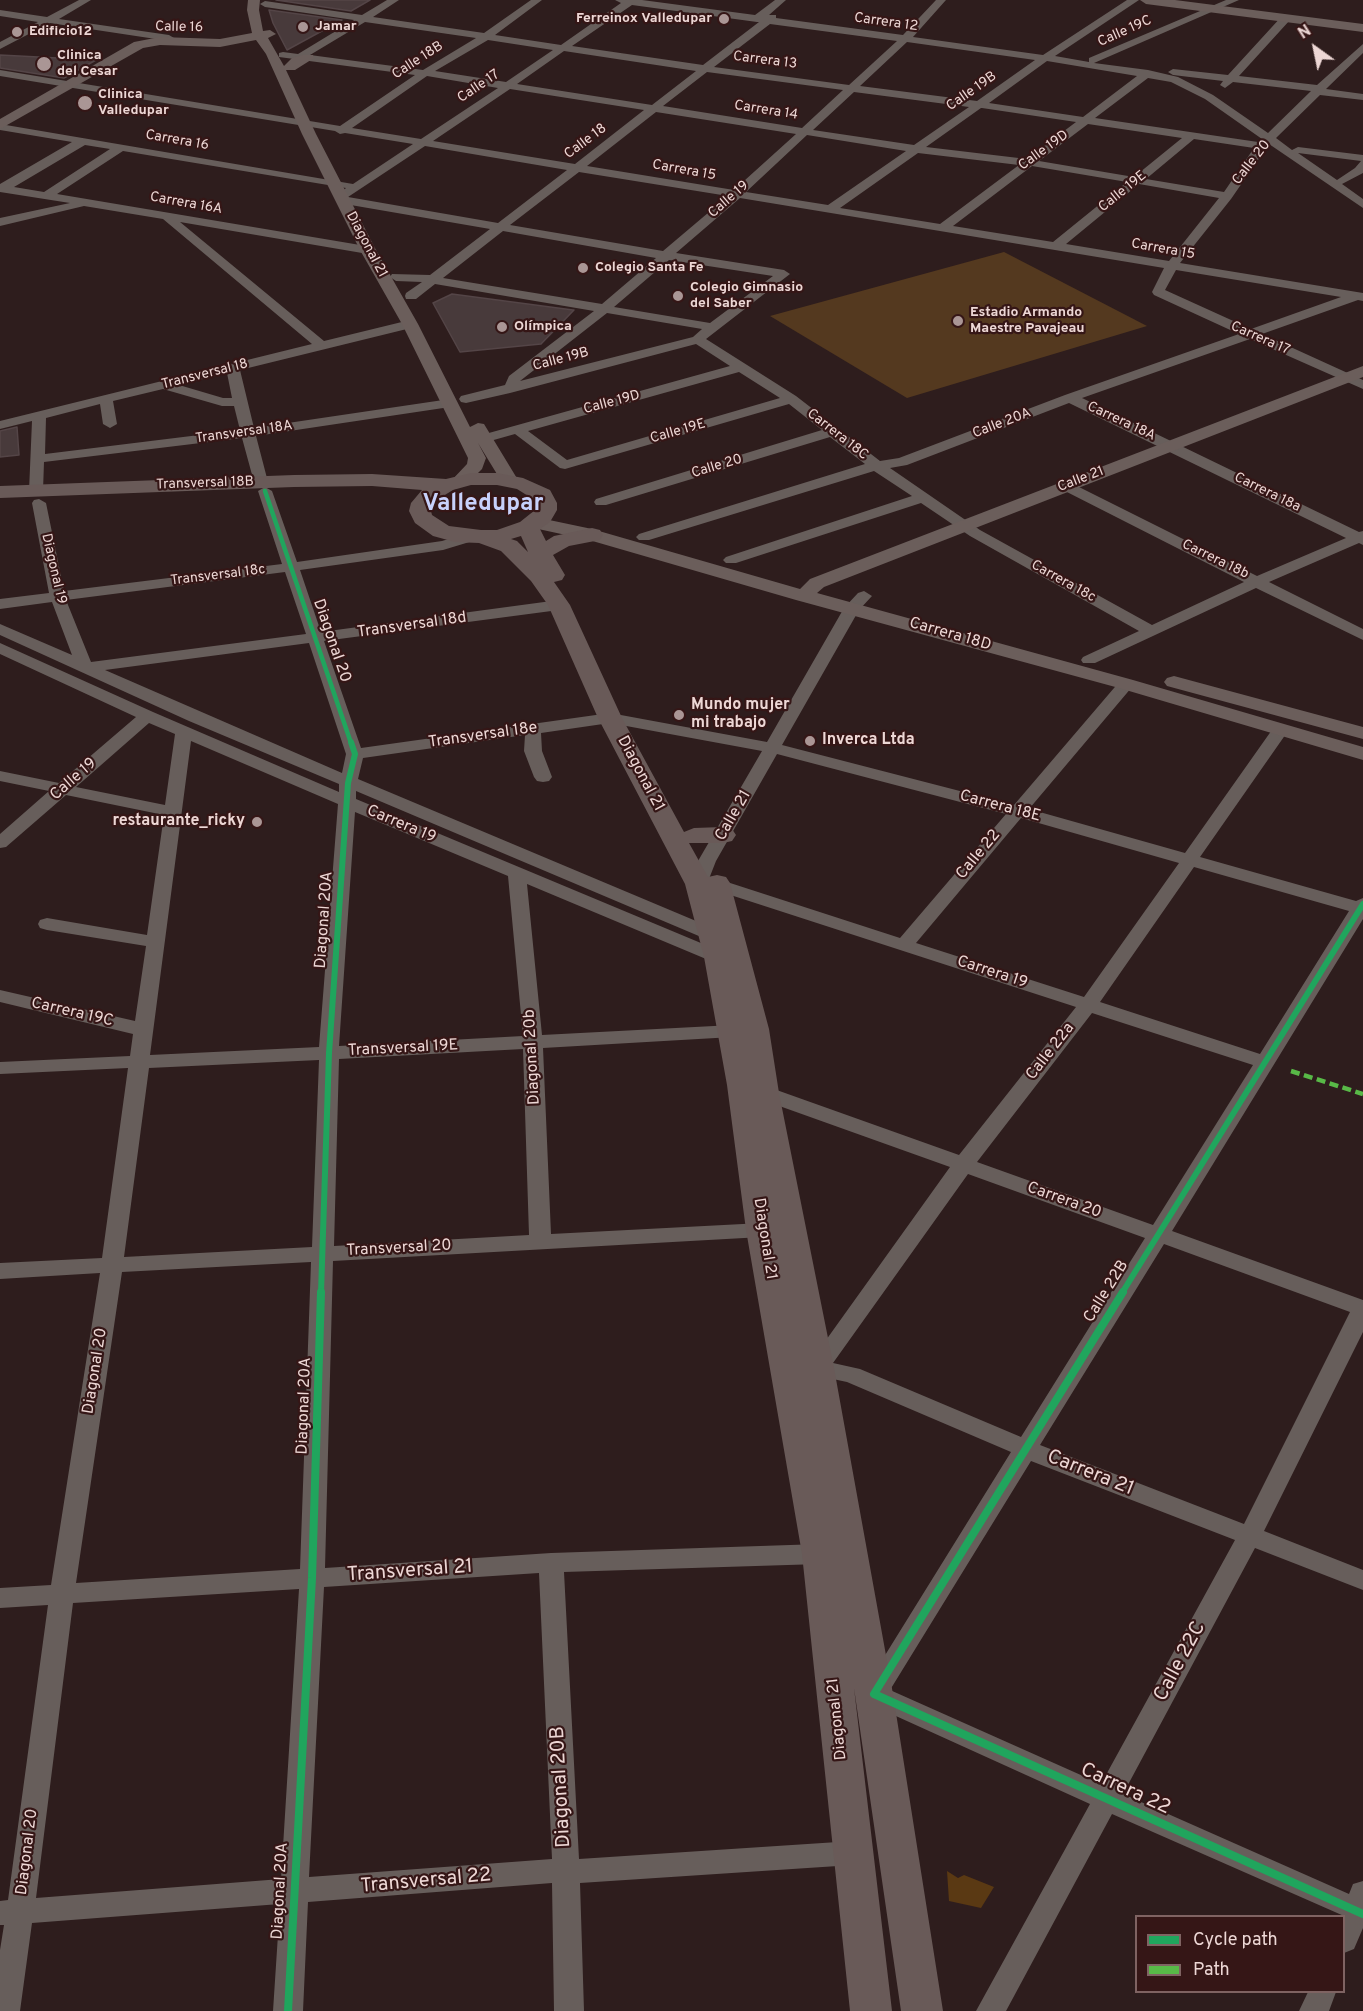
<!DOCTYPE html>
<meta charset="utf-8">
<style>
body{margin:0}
#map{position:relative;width:1363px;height:2011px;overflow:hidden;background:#2e1d1d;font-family:Overpass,sans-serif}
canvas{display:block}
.legend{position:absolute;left:1135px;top:1915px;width:210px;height:78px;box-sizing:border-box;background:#351616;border:2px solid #7f6362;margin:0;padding:8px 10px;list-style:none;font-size:18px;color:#edd7d5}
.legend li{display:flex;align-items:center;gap:12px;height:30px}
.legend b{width:30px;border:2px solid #7f6362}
.north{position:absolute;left:1285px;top:18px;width:60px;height:60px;-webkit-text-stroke:4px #351616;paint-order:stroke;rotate:327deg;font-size:16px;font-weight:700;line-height:24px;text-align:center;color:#edd7d5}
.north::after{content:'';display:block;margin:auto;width:21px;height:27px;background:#edd7d5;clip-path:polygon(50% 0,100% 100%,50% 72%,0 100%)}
</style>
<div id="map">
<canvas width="1363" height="2011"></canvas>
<ul class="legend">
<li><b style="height:8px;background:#20a55d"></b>Cycle path</li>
<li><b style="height:8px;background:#58b947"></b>Path</li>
</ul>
<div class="north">N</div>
</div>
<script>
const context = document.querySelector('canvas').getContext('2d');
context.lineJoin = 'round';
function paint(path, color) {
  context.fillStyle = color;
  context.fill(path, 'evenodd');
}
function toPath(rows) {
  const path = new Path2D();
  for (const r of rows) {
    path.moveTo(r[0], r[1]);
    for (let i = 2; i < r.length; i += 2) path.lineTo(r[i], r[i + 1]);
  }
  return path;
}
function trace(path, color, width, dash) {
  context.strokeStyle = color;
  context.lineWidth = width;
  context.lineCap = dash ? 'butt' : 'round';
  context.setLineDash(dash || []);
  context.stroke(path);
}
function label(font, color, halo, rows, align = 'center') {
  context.font = font + ' Overpass,sans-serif';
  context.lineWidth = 4.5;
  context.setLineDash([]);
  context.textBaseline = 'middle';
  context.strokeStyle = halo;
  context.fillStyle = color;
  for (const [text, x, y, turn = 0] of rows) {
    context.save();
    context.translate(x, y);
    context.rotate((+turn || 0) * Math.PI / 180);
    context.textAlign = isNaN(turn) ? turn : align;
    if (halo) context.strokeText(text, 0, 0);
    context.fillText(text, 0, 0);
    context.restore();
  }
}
const green = toPath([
 [1004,252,1147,326,907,398,770,316]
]);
const forest = toPath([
 [947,1871,958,1878,964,1875,994,1887,981,1908,949,1901]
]);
const building = toPath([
 [276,0,370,0,351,11,276,0],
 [269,10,342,20,287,50,273,23,269,10],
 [0,55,96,60,64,78,0,68,0,55],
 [452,294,573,310,574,310,541,344,460,352,433,303,452,294],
 [17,427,19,455,0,457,0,431,17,427]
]);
const minor = toPath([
 [79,0,91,0,59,19,169,35,174,38,169,41,50,23,0,49,0,42,38,22,0,16,0,10,47,17,79,0],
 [387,0,399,0,373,17,484,33,531,0,542,0,495,35,561,45,621,3,615,0,642,0,755,15,775,0,786,0,769,15,776,15,776,18,903,35,936,0,946,0,913,37,1043,55,1127,0,1139,0,1055,56,1089,62,1089,58,1226,0,1239,0,1094,63,1148,70,1178,77,1213,95,1268,133,1311,91,1233,82,1225,88,1220,85,1223,81,1173,75,1168,72,1173,69,1228,75,1282,16,1286,15,1291,18,1290,20,1239,76,1317,85,1363,44,1363,53,1326,89,1363,94,1363,100,1320,95,1276,138,1292,150,1298,147,1363,155,1363,173,1342,184,1363,199,1363,208,1269,144,1231,199,1180,263,1363,293,1363,301,1358,300,1262,334,1363,380,1363,389,1250,339,1082,398,1359,532,1363,531,1363,545,1359,543,1269,582,1363,629,1363,640,1256,588,1095,663,1083,663,1081,660,1083,657,1139,631,970,536,921,503,736,563,726,563,723,560,726,557,912,496,874,471,649,540,639,540,636,537,639,534,865,464,830,437,606,505,596,505,594,502,596,499,822,430,789,404,565,469,560,468,515,434,483,443,478,442,476,439,478,436,730,366,696,344,510,393,466,403,461,402,459,399,461,396,505,385,509,376,594,311,435,284,416,299,406,299,405,296,406,293,422,282,396,281,390,277,392,274,430,275,490,229,339,203,335,197,346,188,123,151,57,194,372,247,374,250,368,254,180,222,324,341,410,320,417,324,415,327,240,370,254,428,450,399,457,403,450,407,256,436,268,482,261,486,254,482,242,438,44,462,43,491,41,494,31,494,29,491,32,421,0,429,0,421,312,344,163,219,84,206,0,226,0,218,70,203,0,192,0,184,72,142,0,130,0,124,353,184,413,144,345,133,340,134,335,131,0,76,0,70,340,126,415,75,279,57,279,53,283,52,298,54,354,20,265,7,260,4,265,1,362,15,387,0],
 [632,5,757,22,759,22,703,65,572,46,632,5],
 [365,22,476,38,423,70,310,55,365,22],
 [770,24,897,41,849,85,714,67,770,24],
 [488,40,553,50,506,82,435,71,488,40],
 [907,42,1035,60,977,101,860,86,907,42],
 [564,51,696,71,652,105,517,84,564,51],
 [1047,61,1137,76,1083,117,989,103,1047,61],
 [707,72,843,90,802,128,663,106,707,72],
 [427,76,498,88,421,139,352,128,427,76],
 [1148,78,1171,82,1205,99,1262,139,1258,142,1095,118,1148,78],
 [510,89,644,110,575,164,433,141,510,89],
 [854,92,969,107,914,145,813,130,854,92],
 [981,108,982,108,1076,122,1027,159,926,147,981,108],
 [656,112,796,134,734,190,587,166,656,112],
 [1088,124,1182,138,1134,177,1039,161,1088,124],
 [807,135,906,151,828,205,746,192,807,135],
 [1194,139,1254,148,1224,192,1146,179,1194,139],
 [85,145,110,149,44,192,14,187,85,145],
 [425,146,567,170,498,223,348,197,425,146],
 [918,153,1019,165,940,224,840,208,918,153],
 [1298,153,1361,161,1355,168,1337,180,1298,153],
 [1032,166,1127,182,1053,242,953,226,1032,166],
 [579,172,728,196,663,251,510,225,579,172],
 [1139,184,1219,198,1169,261,1066,244,1139,184],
 [740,198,1164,268,1152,292,1154,295,1239,334,1065,395,899,458,880,461,796,396,706,339,790,274,784,270,676,253,740,198],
 [503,231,656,258,602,304,443,278,503,231],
 [669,260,773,276,710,323,614,307,669,260],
 [1176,270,1341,297,1251,329,1165,290,1176,270],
 [607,313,702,329,693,337,520,381,607,313],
 [739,372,780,398,567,460,528,431,739,372],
 [227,373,232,398,223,398,179,385,227,373],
 [163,389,222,406,234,406,240,430,45,454,46,418,100,404,103,424,110,428,117,424,113,401,163,389],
 [1069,403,1346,538,1257,576,1071,483,1061,483,1059,486,1061,489,1244,582,1152,625,980,530,890,468,907,465,1069,403],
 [265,487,272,491,297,562,442,541,471,532,479,537,476,540,443,550,300,570,321,632,559,600,567,605,559,610,324,641,361,748,610,713,767,742,844,608,858,593,864,591,872,596,859,610,782,745,1014,805,1120,681,1132,681,1134,684,1132,687,1029,809,1185,853,1274,727,1286,727,1288,731,1200,857,1356,901,1363,898,1363,919,1172,1231,1363,1300,1363,1332,1264,1531,1363,1570,1363,1590,1255,1548,1123,1794,1349,1894,1353,1884,1363,1881,1363,1928,1354,1949,1344,1953,1344,1916,1112,1814,1006,2011,976,2011,1090,1804,865,1702,861,1694,1011,1452,847,1382,809,1374,806,1368,950,1167,757,1098,754,1093,757,1088,764,1086,771,1088,959,1155,1076,1007,712,889,709,885,712,881,718,879,724,881,900,938,1006,814,777,754,716,861,707,884,704,888,698,890,692,888,689,884,698,861,762,751,610,723,541,733,542,751,552,777,549,781,543,782,537,781,534,777,524,751,525,735,363,758,358,779,727,934,729,938,727,942,713,942,356,791,356,799,732,956,735,960,732,964,725,966,718,964,527,884,542,1035,733,1025,740,1027,743,1031,740,1035,733,1037,543,1048,551,1234,762,1223,770,1225,773,1230,770,1235,762,1237,333,1261,325,1568,551,1553,820,1544,829,1547,832,1554,829,1561,820,1564,564,1572,579,1859,853,1841,863,1845,867,1853,863,1861,853,1865,580,1883,584,2011,554,2011,552,1883,308,1902,303,2011,273,2011,280,1904,32,1923,20,2011,0,2011,0,1950,4,1925,0,1925,0,1901,8,1900,48,1605,0,1608,0,1588,51,1585,100,1273,0,1279,0,1263,102,1258,128,1068,0,1074,0,1062,130,1056,133,1034,0,1002,0,990,135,1021,146,946,47,930,40,928,38,924,40,920,47,918,147,935,164,815,66,795,6,847,0,848,0,834,49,791,0,781,0,771,59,783,136,717,0,654,0,643,153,712,339,792,339,784,189,721,0,635,0,624,72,655,52,602,0,609,0,599,49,593,32,503,34,500,39,499,46,503,64,591,282,564,258,491,265,487],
 [285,572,306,634,91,662,66,600,285,572],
 [309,643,346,754,342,773,105,670,309,643],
 [149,723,175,734,165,805,76,787,149,723],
 [191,741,338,804,319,1047,150,1055,191,741],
 [355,812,508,876,523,1036,339,1046,355,812],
 [1021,818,1179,863,1084,997,916,943,1021,818],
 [1194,867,1349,911,1260,1054,1100,1002,1194,867],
 [1092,1013,1253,1065,1153,1225,977,1162,1092,1013],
 [523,1049,529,1235,334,1246,339,1059,523,1049],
 [319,1060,312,1247,124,1257,149,1068,319,1060],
 [968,1174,1145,1238,1021,1437,860,1369,833,1363,968,1174],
 [1164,1244,1350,1312,1244,1524,1040,1445,1164,1244],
 [311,1262,300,1569,76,1583,122,1272,311,1262],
 [1031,1461,1235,1540,1101,1784,890,1690,1031,1461],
 [539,1573,552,1859,309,1877,324,1587,539,1573],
 [299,1589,281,1879,36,1898,73,1603,299,1589],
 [1308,1992,1336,1992,1329,2011,1299,2011,1308,1992]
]);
const major = toPath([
 [248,0,260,0,259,10,263,31,270,30,276,34,268,38,284,66,292,58,303,55,313,55,314,58,295,70,286,70,316,134,376,250,418,324,470,427,478,423,484,424,518,480,515,484,503,484,478,443,486,458,482,469,465,486,453,486,450,482,467,464,468,458,402,324,360,250,302,134,266,54,256,40,220,47,160,45,143,48,0,129,0,119,134,42,160,37,220,39,252,33,247,10,248,0],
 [1140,0,1175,0,1363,24,1363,32,1146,4,1140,0],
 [1363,366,1363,377,824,587,817,593,1133,680,1363,747,1363,760,1119,688,796,600,589,540,529,527,526,523,529,519,535,517,592,529,800,589,810,579,1363,366],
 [1174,676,1363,727,1363,739,1167,686,1164,682,1167,678,1174,676]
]);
const highway = toPath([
 [471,473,497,473,523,478,550,490,557,503,557,510,550,522,540,529,546,541,554,536,592,528,600,530,603,535,600,540,569,546,553,555,565,575,562,580,554,582,570,605,622,718,684,832,694,828,723,827,732,829,736,835,732,841,723,843,689,843,708,877,717,875,726,877,730,883,769,1029,779,1093,834,1368,893,1694,943,2011,901,2011,854,1688,892,2011,850,2011,802,1554,746,1230,727,1085,704,957,685,884,598,718,548,605,531,581,501,551,479,543,455,542,433,536,415,523,409,511,411,503,422,490,372,486,294,487,0,498,0,486,294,475,372,474,446,479,471,473],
 [471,485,497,485,517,489,533,499,535,510,520,522,497,530,481,530,449,526,432,515,431,511,435,501,453,490,471,485],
 [521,536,528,552,517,541,511,539,521,536]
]);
const quiet = toPath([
 [1291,1071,1363,1094]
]);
const cyclewayFar2 = toPath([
 [265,491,351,743]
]);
const cyclewayFar1 = toPath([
 [321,1293,329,1053,348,783,355,754,351,742],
 [1122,1293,1363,904]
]);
const cycleway = toPath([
 [1123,1292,874,1694,1363,1914],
 [288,2011,312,1578,321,1292]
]);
const markers = [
 [724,19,6,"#aa9695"],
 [303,27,6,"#aa9695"],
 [17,32,6,"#aa9695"],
 [44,64,8,"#aa9695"],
 [85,103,8,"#aa9695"],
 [583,268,6,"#aa9695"],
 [678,296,6,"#aa9695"],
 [958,321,6,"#aa9695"],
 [502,327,6,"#aa9695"],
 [679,715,6,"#aa9695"],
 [810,741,6,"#aa9695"],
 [257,822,6,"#aa9695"]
];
const farPoinames = [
 ["Ferreinox Valledupar",712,19,"right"],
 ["Jamar",315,27],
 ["Edificio12",29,32],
 ["Clinica",57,56],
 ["del Cesar",57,72],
 ["Clinica",98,95],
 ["Valledupar",98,111],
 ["Colegio Santa Fe",595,268],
 ["Colegio Gimnasio",690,288],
 ["del Saber",690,304],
 ["Estadio Armando",970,313],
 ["Maestre Pavajeau",970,329],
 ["Olímpica",514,327]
];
const farStreetnames = [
 ["Carrera 12",886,23,8],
 ["Calle 16",179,28,1],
 ["Calle 19C",1125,32,-24],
 ["Calle 18B",418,61,-33],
 ["Carrera 13",765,61,7],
 ["Calle 17",479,87,-34],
 ["Calle 19B",972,92,-35],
 ["Carrera 14",766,111,9],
 ["Carrera 16",177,141,10],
 ["Calle 18",586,142,-37],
 ["Calle 19D",1044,151,-36],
 ["Calle 20",1252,163,-52],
 ["Carrera 15",684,171,10],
 ["Calle 19E",1123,192,-39],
 ["Calle 19",729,200,-41],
 ["Carrera 16A",186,204,10],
 ["Diagonal 21",366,245,62],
 ["Carrera 15",1163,250,10],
 ["Carrera 17",1260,339,24],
 ["Calle 19B",561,360,-15],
 ["Transversal 18",205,375,-14],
 ["Calle 19D",612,403,-15],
 ["Carrera 18A",1121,422,25],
 ["Calle 20A",1002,424,-21],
 ["Calle 19E",678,432,-16],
 ["Transversal 18A",244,433,-8],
 ["Carrera 18C",837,435,38],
 ["Calle 20",717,467,-17],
 ["Calle 21",1081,480,-21],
 ["Transversal 18B",205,484,-2],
 ["Carrera 18a",1267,493,26],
 ["Carrera 18b",1215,560,26],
 ["Diagonal 19",53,569,77],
 ["Transversal 18c",218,576,-7],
 ["Carrera 18c",1063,582,29]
];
const streetNames = [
 ["Transversal 18d",412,626,-8],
 ["Carrera 18D",950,635,16],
 ["Diagonal 20",331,641,71],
 ["Transversal 18e",483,736,-8],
 ["Diagonal 21",640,774,62],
 ["Calle 19",74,780,-41],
 ["Carrera 18E",1000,807,15],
 ["Calle 21",734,816,-60],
 ["Carrera 19",401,825,23],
 ["Calle 22",979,855,-50],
 ["Diagonal 20A",325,920,-86],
 ["Carrera 19",992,973,18],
 ["Carrera 19C",72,1013,13],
 ["Transversal 19E",403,1049,-3],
 ["Calle 22a",1051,1052,-52],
 ["Diagonal 20b",533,1057,-93],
 ["Carrera 20",1064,1201,20],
 ["Diagonal 21",764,1239,81],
 ["Transversal 20",399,1249,-3],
 ["Calle 22B",1107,1292,-58],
 ["Diagonal 20",96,1371,-81],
 ["Diagonal 20A",305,1406,-88],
 ["Diagonal 21",838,1719,-96],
 ["Diagonal 20",28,1852,-83],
 ["Diagonal 20A",281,1891,-87]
];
const poiNames = [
 ["Mundo mujer",691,706],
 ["mi trabajo",691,724],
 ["Inverca Ltda",822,741],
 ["restaurante_ricky",245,822,"right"]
];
const nearStreetnames = [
 ["Carrera 21",1090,1474,22],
 ["Transversal 21",410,1572,-4],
 ["Calle 22C",1181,1662,-62],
 ["Diagonal 20B",562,1787,-93],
 ["Carrera 22",1125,1790,25],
 ["Transversal 22",426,1882,-5]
];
const farTownnames = [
 ["Valledupar",483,505]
];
paint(green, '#54391f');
paint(forest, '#5a3913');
paint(building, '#483a3b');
trace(building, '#544547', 1.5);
paint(minor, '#675e5b');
paint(major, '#6b5e5b');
paint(highway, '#695a58');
trace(quiet, '#58b947', 4.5, [9, 4.5]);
trace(cyclewayFar2, '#20a55d', 4.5);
trace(cyclewayFar1, '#20a55d', 6);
trace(cycleway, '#20a55d', 8);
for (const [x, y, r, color] of markers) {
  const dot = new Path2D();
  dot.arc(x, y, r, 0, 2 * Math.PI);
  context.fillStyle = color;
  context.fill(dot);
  trace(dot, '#351616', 2);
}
label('bold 14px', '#edd7d5', '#351616', farPoinames, 'left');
label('14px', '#edd7d5', '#351616', farStreetnames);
label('16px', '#edd7d5', '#351616', streetNames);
label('bold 16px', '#edd7d5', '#351616', poiNames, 'left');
label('20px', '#edd7d5', '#351616', nearStreetnames);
label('bold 24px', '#c7d1fb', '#351616', farTownnames);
</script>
